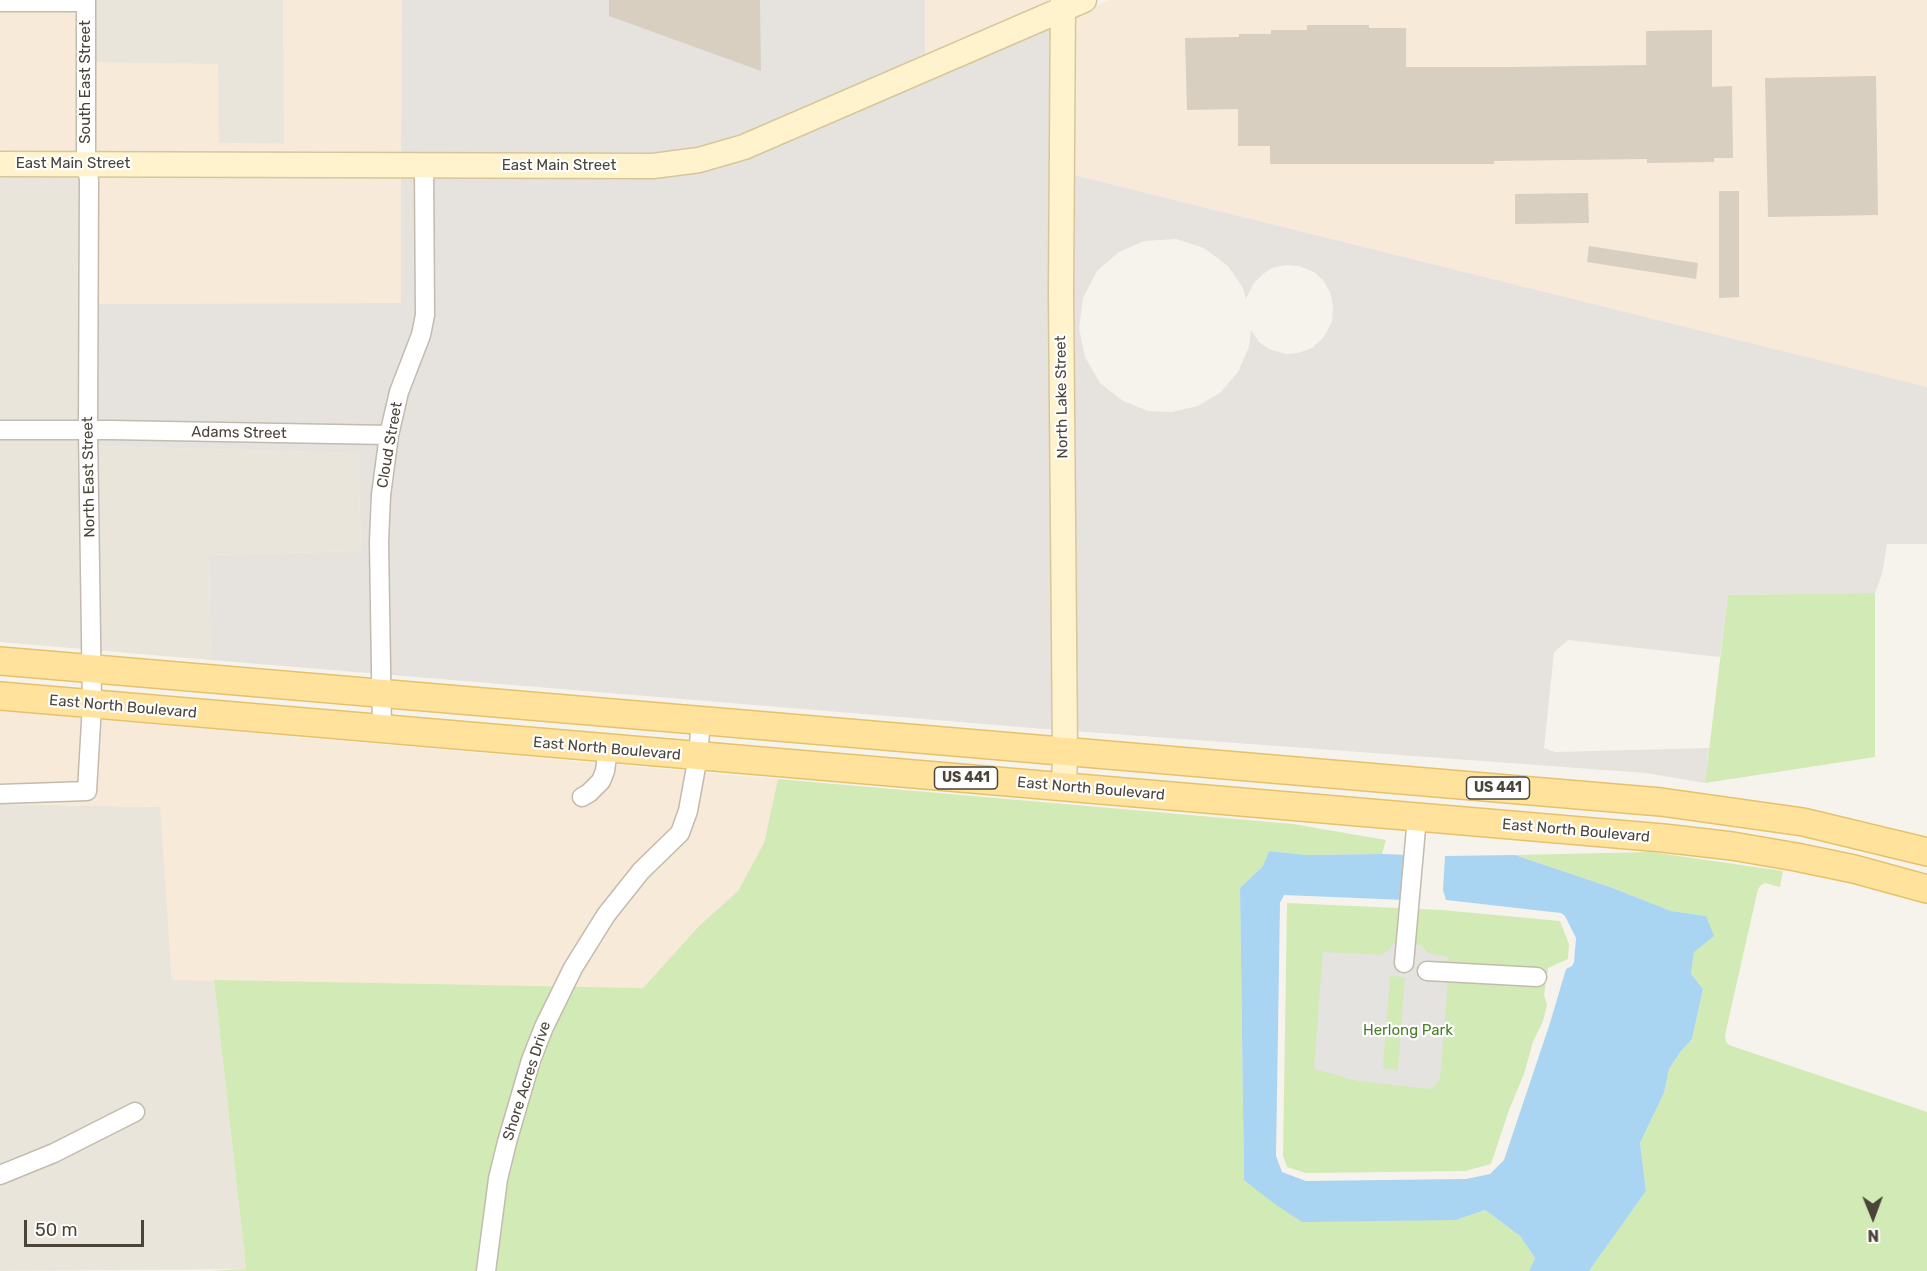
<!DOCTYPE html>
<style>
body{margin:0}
#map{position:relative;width:1927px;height:1271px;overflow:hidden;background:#f6f3ec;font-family:Rubik,sans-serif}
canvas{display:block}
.north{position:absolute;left:1843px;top:1187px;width:60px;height:60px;-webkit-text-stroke:4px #fff;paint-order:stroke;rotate:179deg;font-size:16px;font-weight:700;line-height:24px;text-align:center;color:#4b4439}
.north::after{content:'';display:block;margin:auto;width:21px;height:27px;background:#4b4439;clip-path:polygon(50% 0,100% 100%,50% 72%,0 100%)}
.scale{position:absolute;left:24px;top:1220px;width:120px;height:27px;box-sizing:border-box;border:3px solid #4b4439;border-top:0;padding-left:8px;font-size:18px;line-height:21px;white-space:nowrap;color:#4b4439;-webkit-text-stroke:4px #fff;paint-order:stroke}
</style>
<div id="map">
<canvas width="1927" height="1271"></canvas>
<div class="north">N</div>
<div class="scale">50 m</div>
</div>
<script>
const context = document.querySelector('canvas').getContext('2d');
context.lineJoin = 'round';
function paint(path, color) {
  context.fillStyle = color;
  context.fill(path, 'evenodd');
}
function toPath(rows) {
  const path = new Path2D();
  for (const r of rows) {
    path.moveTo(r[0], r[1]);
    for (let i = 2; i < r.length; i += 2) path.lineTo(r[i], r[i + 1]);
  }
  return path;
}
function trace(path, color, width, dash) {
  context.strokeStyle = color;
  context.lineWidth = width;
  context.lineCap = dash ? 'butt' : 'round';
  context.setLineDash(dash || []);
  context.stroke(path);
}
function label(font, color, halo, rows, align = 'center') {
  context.font = font + ' Rubik,sans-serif';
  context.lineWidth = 4.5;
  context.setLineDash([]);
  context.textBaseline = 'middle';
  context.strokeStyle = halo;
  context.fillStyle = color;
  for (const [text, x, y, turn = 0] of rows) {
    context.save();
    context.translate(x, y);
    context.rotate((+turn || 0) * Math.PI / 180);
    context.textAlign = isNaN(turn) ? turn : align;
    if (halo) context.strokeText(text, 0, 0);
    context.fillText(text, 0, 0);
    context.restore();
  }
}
const residential = toPath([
 [0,0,283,0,285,144,219,143,87,62],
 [0,173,87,173,98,446,358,453,361,551,209,555,211,660,0,642],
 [0,804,161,807,172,979,214,980,246,1269,0,1271]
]);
const commercial = toPath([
 [283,0,402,0,401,156,0,154,0,5,86,6,87,62,218,64,219,143,284,144],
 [925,0,1055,0,925,58],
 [1110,0,1927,0,1927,387,1070,174,1071,15],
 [87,173,401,174,401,303,88,304],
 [0,711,778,779,764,843,738,891,699,926,643,988,172,980,160,807,0,804]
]);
const industrial = toPath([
 [402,0,925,0,925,58,741,138,697,151,652,157,401,156],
 [1055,22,1057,730,211,660,209,555,361,551,358,453,98,446,88,304,401,303,401,174,652,175],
 [1070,174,1927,387,1927,544,1887,544,1882,574,1875,593,1728,595,1720,657,1568,640,1554,652,1544,748,1555,752,1709,748,1705,783,1646,773,1073,731],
 [1176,239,1204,248,1228,266,1243,288,1246,299,1253,284,1263,274,1272,268,1286,265,1299,266,1314,272,1323,280,1330,292,1333,306,1332,322,1323,338,1312,348,1298,353,1286,354,1269,349,1259,342,1251,330,1249,347,1238,372,1221,392,1198,406,1172,412,1148,411,1123,401,1100,383,1085,357,1079,328,1083,298,1097,271,1119,252,1144,241]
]);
const green = toPath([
 [1875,593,1875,757,1705,783,1728,595],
 [778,779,1293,824,1386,840,1382,854,1306,855,1270,851,1263,866,1240,888,1244,1180,1456,1220,1485,1210,1520,1236,1535,1258,1529,1271,210,1271,246,1269,214,980,643,988,699,926,738,891,764,843],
 [1651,852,1783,871,1780,887,1765,883,1761,885,1758,889,1725,1035,1726,1042,1729,1045,1927,1112,1927,1271,1589,1271,1646,1191,1640,1143,1664,1093,1669,1069,1681,1051,1692,1039,1703,989,1691,974,1694,951,1706,916,1671,911,1610,887,1515,855],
 [1287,903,1442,910,1560,921,1569,944,1568,959,1548,968,1544,995,1547,1005,1543,1021,1533,1042,1524,1074,1509,1110,1491,1164,1465,1171,1306,1173,1287,1167,1283,1156]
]);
const parking = toPath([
 [1393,944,1421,945,1428,953,1448,957,1448,979,1440,1080,1432,1089,1358,1081,1314,1069,1323,952,1380,955,1389,950],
 [1390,976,1405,977,1398,1070,1383,1068]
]);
const water = toPath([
 [1269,851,1306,855,1382,854,1411,855,1405,900,1284,895,1280,903,1276,1156,1282,1172,1306,1181,1466,1179,1490,1174,1504,1160,1550,1023,1566,969,1572,966,1574,962,1576,938,1565,916,1561,913,1446,900,1443,890,1445,856,1515,855,1610,887,1671,911,1706,916,1714,936,1694,952,1691,974,1703,989,1692,1039,1681,1051,1669,1069,1664,1093,1640,1143,1646,1191,1589,1271,1529,1271,1535,1258,1520,1236,1485,1210,1456,1220,1302,1222,1276,1205,1244,1180,1240,888,1263,866]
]);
const building = toPath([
 [609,0,760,0,761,71,609,16],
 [1307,25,1369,25,1369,28,1406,28,1406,67,1513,67,1646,65,1646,31,1712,30,1712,87,1732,86,1733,158,1714,158,1714,162,1647,163,1647,159,1494,161,1494,164,1270,164,1270,146,1238,146,1238,109,1187,110,1185,38,1239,37,1239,34,1271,34,1271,30,1307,30],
 [1876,76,1878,215,1768,217,1765,78],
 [1719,191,1739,191,1739,297,1719,298],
 [1588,193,1589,223,1515,224,1515,194],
 [1589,246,1698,263,1696,279,1587,262]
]);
const street = toPath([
 [0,2,86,2],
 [0,430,111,430,389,435],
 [382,730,379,542,381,495,389,435,399,392,421,335,425,315,424,165],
 [0,794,87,791,92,705,88,430,89,180,86,164,86,0],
 [582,797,589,793,601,781,605,771,608,749],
 [1404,963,1417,817],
 [1427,971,1537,977],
 [0,1175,54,1153,135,1112],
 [486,1271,498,1179,507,1142,531,1060,544,1027,573,968,606,915,641,871,680,833,688,811,698,756,701,720]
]);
const secondary = toPath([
 [1063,0,1061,293,1065,751,1064,787],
 [0,164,653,166,699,160,744,147,1084,0]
]);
const primary = toPath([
 [0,661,1661,802,1803,822,1927,852],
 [0,696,1663,838,1732,846,1796,857,1854,869,1927,889]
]);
const shields = [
 [966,778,63],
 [1498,788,63]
];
const shieldNames = [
 ["US 441",966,778],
 ["US 441",1498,788]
];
const streetNames = [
 ["South East Street",86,82,-90],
 ["East Main Street",73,164],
 ["East Main Street",559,166],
 ["North Lake Street",1062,397,-91],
 ["Adams Street",239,433,1],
 ["Cloud Street",390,445,-80],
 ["North East Street",89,477,-91],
 ["East North Boulevard",123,707,5],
 ["East North Boulevard",607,749,5],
 ["East North Boulevard",1091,789,5],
 ["East North Boulevard",1576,831,5],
 ["Shore Acres Drive",527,1081,-72]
];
const parkNames = [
 ["Herlong Park",1408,1031]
];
paint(residential, '#eae5da');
paint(commercial, '#f7ead8');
paint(industrial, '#e6e2dd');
paint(green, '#d2eab5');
paint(parking, '#e5e3e0');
paint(water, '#a9d4f2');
paint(building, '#d8cfc1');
trace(street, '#c2bbae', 21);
trace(secondary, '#d6c79b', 27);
trace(primary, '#e6c16a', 30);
trace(street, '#fff', 18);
trace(secondary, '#fff3cd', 24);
trace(primary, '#ffe39c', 27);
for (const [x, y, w] of shields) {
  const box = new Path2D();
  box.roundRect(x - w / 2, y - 11, w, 22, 4.5);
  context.fillStyle = '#fff';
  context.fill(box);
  trace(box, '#4b4439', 1.5);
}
label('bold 14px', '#4b4439', null, shieldNames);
label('15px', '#4b4439', '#fff', streetNames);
label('15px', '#4a7f2a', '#fff', parkNames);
</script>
